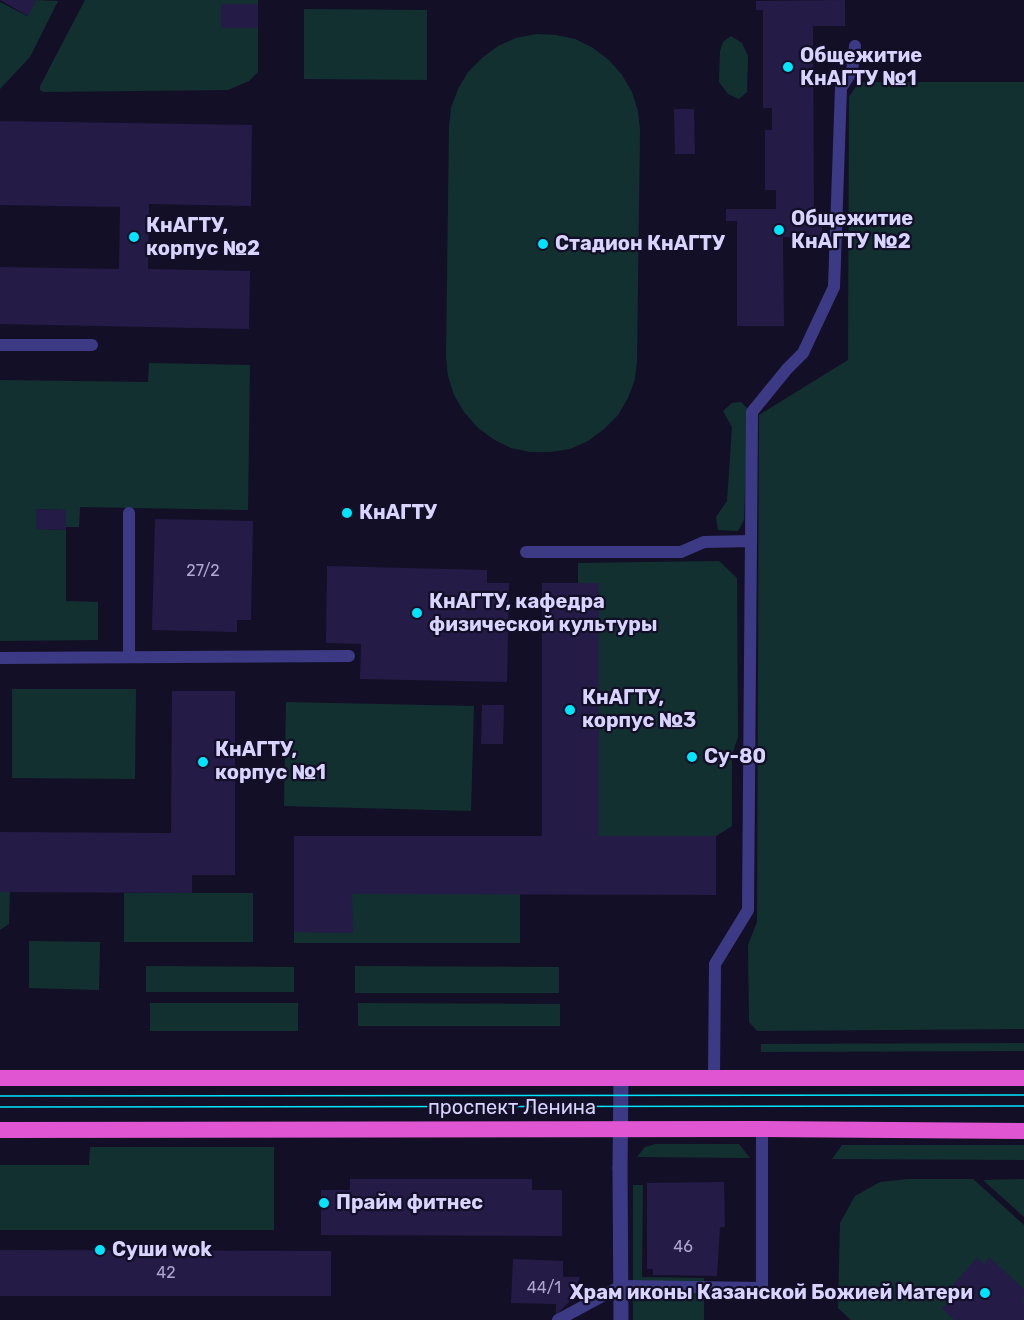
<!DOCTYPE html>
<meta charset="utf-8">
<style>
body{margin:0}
canvas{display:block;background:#130f26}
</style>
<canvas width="1024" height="1320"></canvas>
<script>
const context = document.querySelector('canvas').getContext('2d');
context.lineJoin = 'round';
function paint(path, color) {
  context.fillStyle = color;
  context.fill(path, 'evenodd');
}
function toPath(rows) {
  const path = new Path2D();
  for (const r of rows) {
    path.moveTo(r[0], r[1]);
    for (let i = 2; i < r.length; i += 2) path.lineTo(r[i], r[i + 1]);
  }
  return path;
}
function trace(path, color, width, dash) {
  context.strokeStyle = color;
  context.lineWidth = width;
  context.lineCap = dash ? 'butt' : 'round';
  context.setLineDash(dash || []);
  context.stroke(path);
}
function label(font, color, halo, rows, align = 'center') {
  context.font = font + ' Rubik,sans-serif';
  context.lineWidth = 4.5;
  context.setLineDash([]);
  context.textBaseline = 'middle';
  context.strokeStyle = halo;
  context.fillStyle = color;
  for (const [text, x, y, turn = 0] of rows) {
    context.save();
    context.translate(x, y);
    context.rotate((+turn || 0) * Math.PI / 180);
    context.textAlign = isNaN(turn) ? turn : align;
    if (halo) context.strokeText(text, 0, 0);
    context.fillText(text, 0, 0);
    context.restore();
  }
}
const green = toPath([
 [36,0,58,1,30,57,0,89,0,2,27,16],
 [85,0,258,0,258,4,221,4,221,28,258,28,258,72,249,81,228,90,43,92,40,90,40,86],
 [304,9,427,10,427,80,304,79],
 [536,34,556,35,575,39,593,48,609,60,622,75,632,92,638,111,640,130,637,360,635,379,628,398,618,415,604,429,588,441,570,449,550,452,530,452,511,448,493,439,477,427,464,412,454,395,448,376,446,357,449,127,451,108,458,89,468,72,482,58,498,46,516,38],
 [731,36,742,43,748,56,747,92,739,99,728,94,719,82,720,51,723,42],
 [859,82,1024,82,1024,1029,757,1031,749,1022,748,945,757,922,759,415,848,360,849,97],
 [149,363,250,365,248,510,80,507,79,527,66,527,66,510,37,509,36,529,66,530,66,601,98,602,98,640,0,641,0,380,148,382],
 [741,402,748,409,744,520,738,531,718,530,716,517,727,501,732,427,723,411,732,403],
 [719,561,737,578,738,737,732,755,732,826,716,836,599,836,599,584,578,584,578,563],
 [12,689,136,689,135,779,12,778],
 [286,702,474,706,471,811,284,806],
 [0,892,10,892,9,924,0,930],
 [124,893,253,893,253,942,124,942],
 [352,894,520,894,520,943,294,943,294,932,352,932],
 [29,941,100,942,99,990,29,988],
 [146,966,294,967,294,992,146,992],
 [355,966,559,967,559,993,355,993],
 [150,1003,298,1003,298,1031,150,1031],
 [358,1003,560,1004,560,1026,358,1026],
 [1024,1043,1024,1051,761,1052,761,1044],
 [656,1144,739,1144,750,1158,637,1157,645,1147],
 [842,1145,1024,1145,1024,1160,832,1159],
 [90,1147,274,1147,274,1230,0,1230,0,1165,89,1165],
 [908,1179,973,1179,1024,1225,1024,1320,851,1320,838,1308,840,1223,855,1196,880,1182],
 [1024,1179,1024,1217,983,1180],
 [633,1185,643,1185,642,1277,704,1278,704,1320,633,1320]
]);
const building = toPath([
 [0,0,36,0,28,16],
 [845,0,845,26,813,26,814,224,822,224,822,237,783,237,784,326,737,326,737,221,726,221,726,209,776,209,776,190,765,190,765,130,772,130,772,108,763,108,763,10,756,10,756,1],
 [221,4,258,4,258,28,221,28],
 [674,109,694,109,695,154,675,154],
 [0,121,252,125,251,206,149,204,148,269,250,271,249,329,0,324,0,267,119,269,120,207,0,205],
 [36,509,66,510,66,530,36,529],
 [155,519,253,521,251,620,237,620,237,632,152,630],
 [327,566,487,570,487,583,509,583,507,682,360,679,361,644,326,643],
 [542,583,599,583,599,836,716,836,716,895,352,894,353,933,294,932,294,836,542,836],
 [172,691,235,691,235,875,192,875,192,893,0,892,0,832,171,833],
 [482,705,504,705,503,744,481,744],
 [350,1179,532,1179,532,1190,562,1190,562,1236,321,1235,321,1190,350,1190],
 [724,1182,725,1227,720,1227,717,1276,653,1275,653,1269,647,1269,647,1183],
 [0,1250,331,1251,331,1296,0,1296],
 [989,1257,1024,1289,1024,1297,1022,1299,1024,1301,1024,1320,955,1320,942,1309,948,1302,942,1297,977,1258,984,1264],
 [513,1259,563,1261,563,1277,580,1277,572,1299,556,1315,556,1304,511,1303]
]);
const service = toPath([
 [0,345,92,345],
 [129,513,129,657],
 [526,552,681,552,704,542,751,541],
 [0,658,349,656],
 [714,1078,715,964,748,910,752,412,787,369,803,353,834,287,841,88,852,71,855,46],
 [558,1320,621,1286,762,1288,762,1129]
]);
const minor = toPath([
 [620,1168,621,1320]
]);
const tertiary = toPath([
 [620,1168,621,1078]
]);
const trunk = toPath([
 [0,1078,1024,1078],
 [0,1130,762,1129,1024,1131]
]);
const tram = toPath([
 [0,1096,1024,1095],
 [0,1107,1024,1106]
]);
const markers = [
 [788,67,6,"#00e5ff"],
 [779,230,6,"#00e5ff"],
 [134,237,6,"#00e5ff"],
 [543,244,6,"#00e5ff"],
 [347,513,6,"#00e5ff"],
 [417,613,6,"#00e5ff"],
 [570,710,6,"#00e5ff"],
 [692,757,6,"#00e5ff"],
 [203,762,6,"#00e5ff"],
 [324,1203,6,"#00e5ff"],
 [100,1250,6,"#00e5ff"],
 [985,1293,6,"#00e5ff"]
];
const numberNames = [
 ["27/2",203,571],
 ["46",683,1247],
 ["42",166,1273],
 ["44/1",544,1288]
];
const poiNames = [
 ["Общежитие",800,56],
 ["КнАГТУ №1",800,79],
 ["Общежитие",791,219],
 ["КнАГТУ №2",791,242],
 ["КнАГТУ,",146,226],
 ["корпус №2",146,249],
 ["Стадион КнАГТУ",555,244],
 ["КнАГТУ",359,513],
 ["КнАГТУ, кафедра",429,602],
 ["физической культуры",429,625],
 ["КнАГТУ,",582,698],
 ["корпус №3",582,721],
 ["КнАГТУ,",215,750],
 ["корпус №1",215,773],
 ["Су-80",704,757],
 ["Прайм фитнес",336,1203],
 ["Суши wok",112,1250],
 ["Храм иконы Казанской Божией Матери",973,1293,"right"]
];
const streetNames = [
 ["проспект Ленина",512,1108]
];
paint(green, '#12302f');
paint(building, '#241b47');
trace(service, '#3d3a85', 12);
trace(minor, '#3d3a85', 15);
trace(tertiary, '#3d3a85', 15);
trace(trunk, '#e055d1', 16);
trace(tram, '#00e5ff', 1.5);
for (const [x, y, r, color] of markers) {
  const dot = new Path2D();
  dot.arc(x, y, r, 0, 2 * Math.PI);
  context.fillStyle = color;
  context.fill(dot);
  trace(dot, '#130f26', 2);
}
label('16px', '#aca6d1', null, numberNames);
label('bold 20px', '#d9d4ff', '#130f26', poiNames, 'left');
label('20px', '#d9d4ff', '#130f26', streetNames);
</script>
